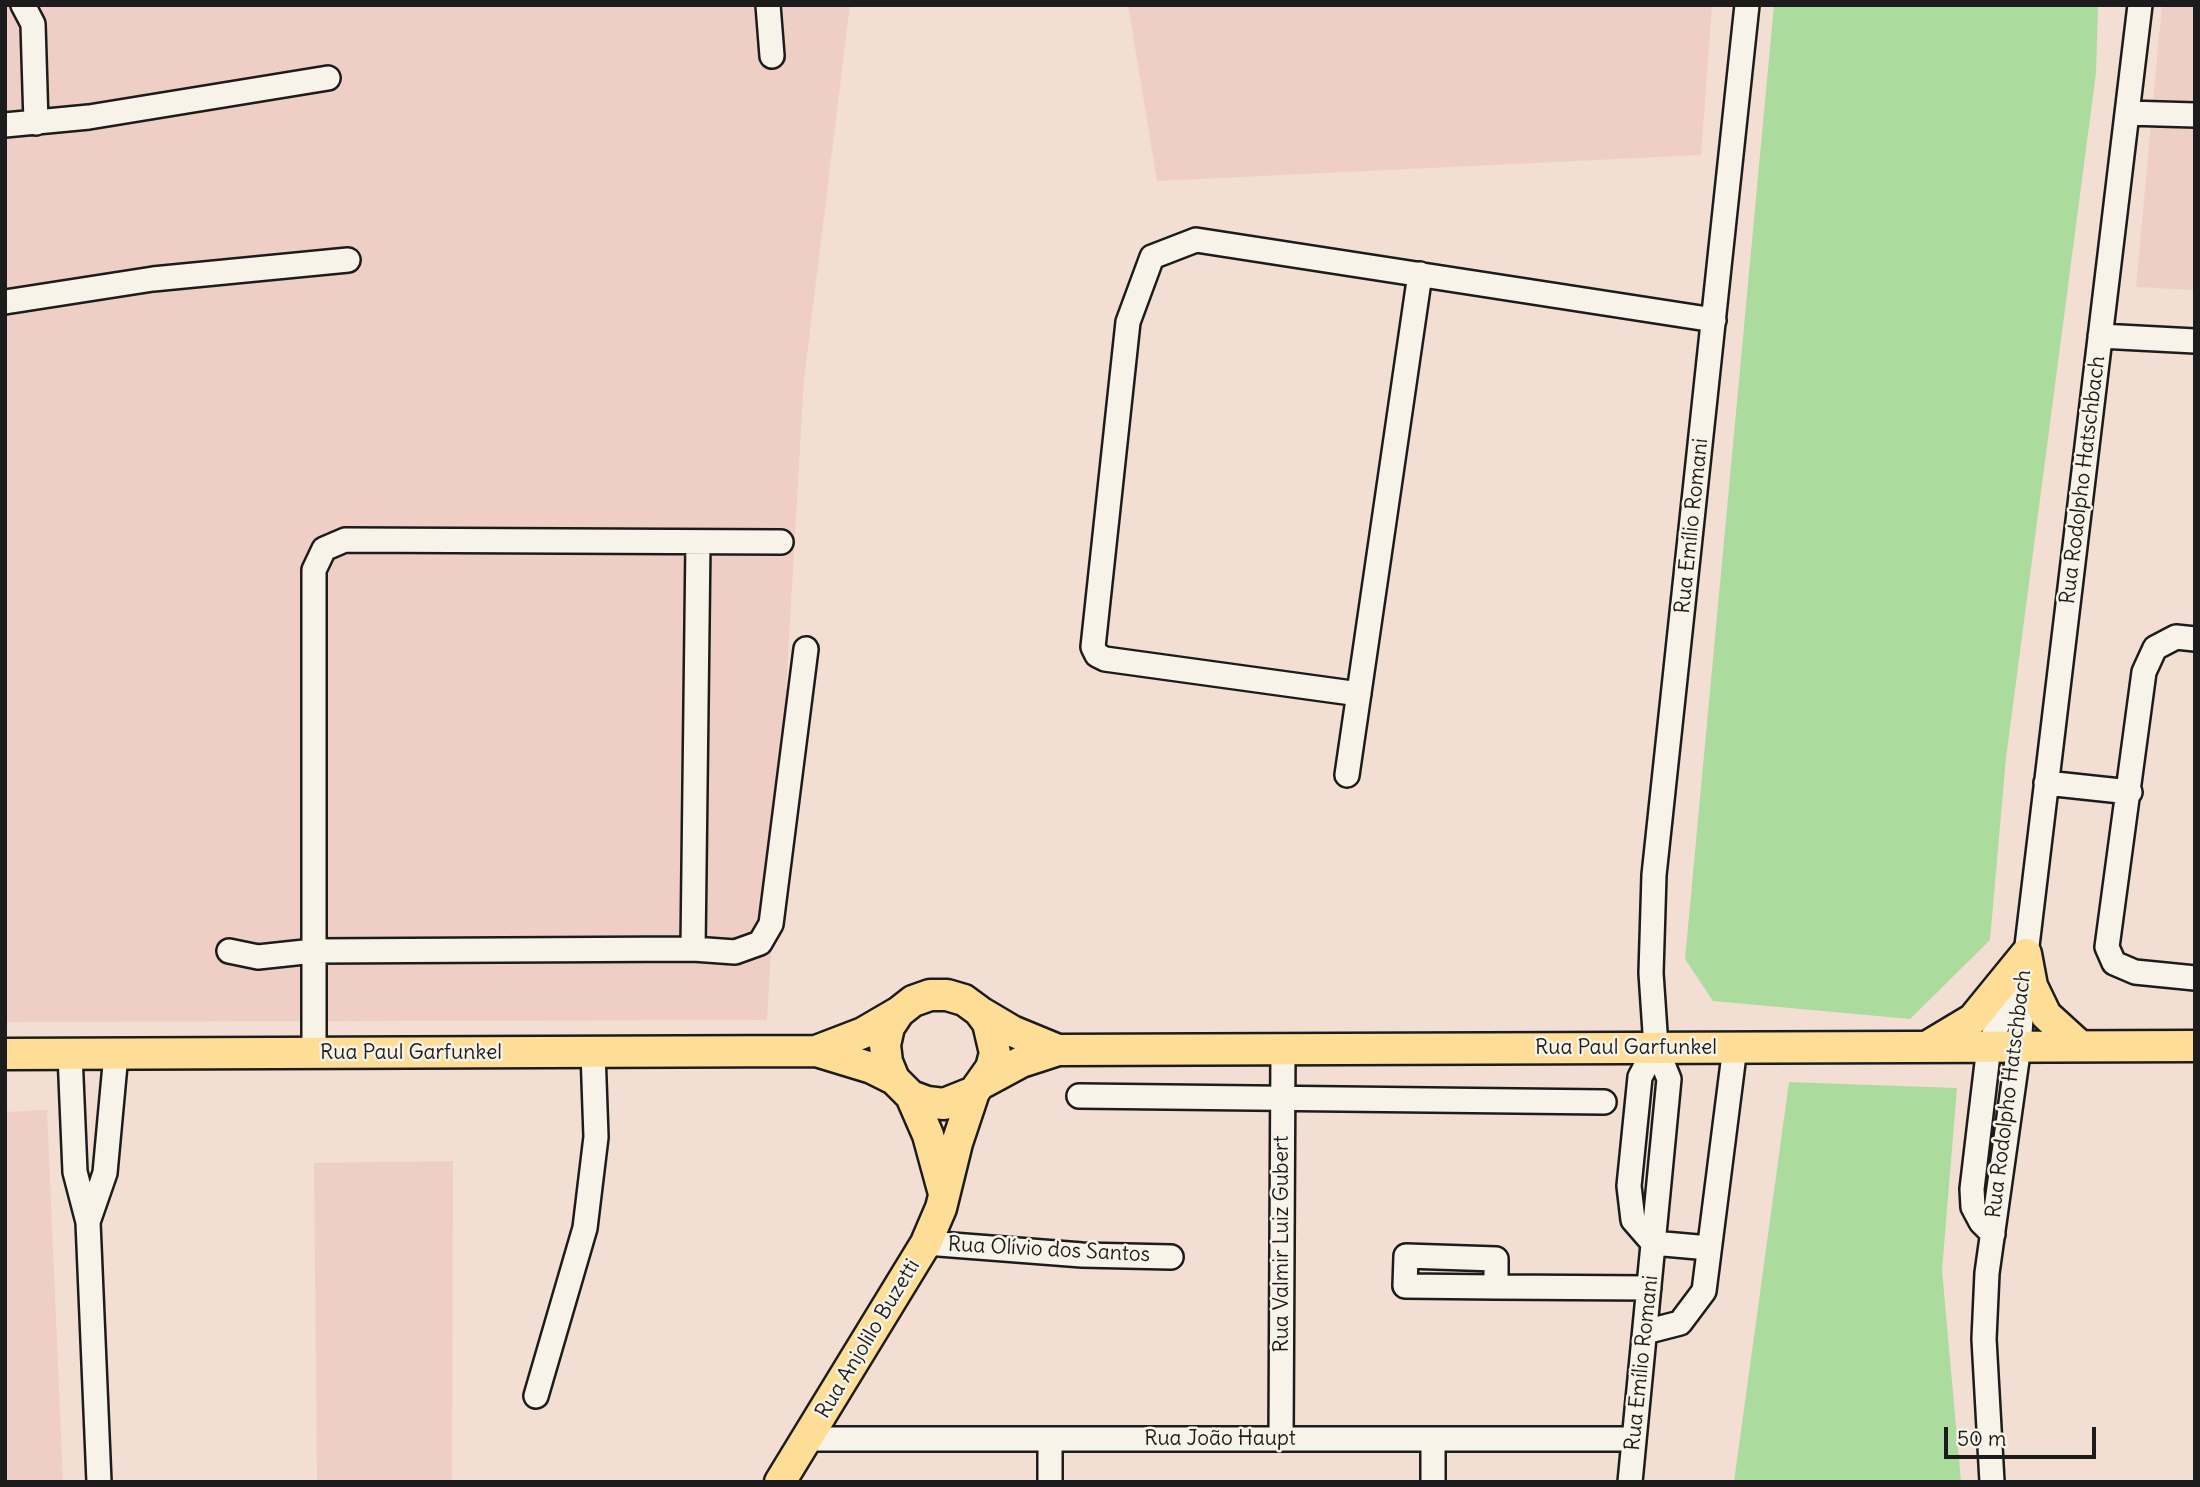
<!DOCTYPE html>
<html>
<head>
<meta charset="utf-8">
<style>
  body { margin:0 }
  #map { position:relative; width:2200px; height:1487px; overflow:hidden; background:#f2ded3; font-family:Delius,sans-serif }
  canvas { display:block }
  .frame { position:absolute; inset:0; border:7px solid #1c1c1c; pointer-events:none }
  .scale { position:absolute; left:1944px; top:1427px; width:152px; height:32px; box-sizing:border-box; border:4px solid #1c1c1c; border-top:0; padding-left:9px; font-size:21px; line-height:24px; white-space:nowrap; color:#1c1c1c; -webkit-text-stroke:5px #f7f3e8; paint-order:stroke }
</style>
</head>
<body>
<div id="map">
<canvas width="2200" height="1487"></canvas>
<div class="frame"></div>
<div class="scale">50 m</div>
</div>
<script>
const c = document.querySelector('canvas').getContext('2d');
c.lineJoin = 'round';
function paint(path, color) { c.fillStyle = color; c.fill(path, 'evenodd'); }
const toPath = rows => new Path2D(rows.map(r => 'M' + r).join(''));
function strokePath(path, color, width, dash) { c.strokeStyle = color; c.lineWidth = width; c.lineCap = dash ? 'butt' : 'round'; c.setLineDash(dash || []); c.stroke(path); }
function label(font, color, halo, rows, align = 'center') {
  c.font = font + ' Delius,sans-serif'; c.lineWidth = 5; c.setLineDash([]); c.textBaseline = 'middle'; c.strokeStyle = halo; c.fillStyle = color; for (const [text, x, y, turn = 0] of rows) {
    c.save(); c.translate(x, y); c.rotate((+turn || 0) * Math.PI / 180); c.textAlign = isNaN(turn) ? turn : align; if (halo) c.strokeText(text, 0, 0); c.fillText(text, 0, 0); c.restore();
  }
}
paint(toPath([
  [5,5,850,5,804,379,767,1020,5,1022],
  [1128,5,1712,5,1701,155,1157,181],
  [2162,5,2195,5,2195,290,2136,287],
  [47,1110,63,1482,5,1482,5,1112],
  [453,1161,452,1482,317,1482,314,1163]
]), '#efcfc5');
paint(toPath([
  [1774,5,2098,5,2096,73,2006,758,1990,940,1910,1019,1713,1001,1685,959],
  [1789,1082,1957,1088,1942,1270,1961,1482,1734,1482]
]), '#abdc9d');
const minor = toPath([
  [23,5,33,24,36,123],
  [768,5,772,56],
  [2127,113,2195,115],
  [5,125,89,117,328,78],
  [5,302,153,279,348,260],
  [2100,336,2195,341],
  [2195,639,2176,637,2155,648,2144,672,2107,947,2114,963,2135,972,2195,978],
  [1359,694,1105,659,1097,655,1093,647,1128,322,1152,257,1196,240,1714,320],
  [1347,775,1420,274],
  [2046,783,2130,792],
  [693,949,735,952,760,943,771,924,806,649],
  [229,951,258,957,314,951,693,949,698,542],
  [314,1053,314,570,324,549,345,540,781,542],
  [70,1054,75,1172,88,1222,99,1482],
  [1079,1096,1604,1102],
  [88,1222,105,1173,116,1054],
  [1993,1234,1981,1222,1973,1207,1972,1189,1989,1046,2017,977],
  [926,1243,1082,1255,1171,1257],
  [1653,1243,1633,1220,1629,1186,1640,1077,1656,1047],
  [1653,1243,1709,1248],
  [1496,1287,1496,1259,1406,1256,1405,1286,1496,1287,1649,1288],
  [1645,1332,1680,1323,1704,1291,1735,1047],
  [536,1396,585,1228,596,1137,593,1052],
  [806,1439,1634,1439],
  [1281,1439,1283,1049],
  [1050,1440,1050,1482],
  [1433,1440,1433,1482],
  [1630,1482,1669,1079,1656,1047,1651,973,1654,875,1747,5],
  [1992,1482,1984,1339,1987,1273,2019,1046,2026,954,2140,5]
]);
const major = toPath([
  [2026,954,2032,986,2046,1015,2080,1046],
  [980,1012,1012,1031,1058,1050],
  [1928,1046,1973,1019,2026,954],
  [816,1051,863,1033,899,1012],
  [5,1054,816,1051,872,1068,894,1079,911,1096,927,1102,944,1104,974,1092,991,1068,995,1053,988,1023,979,1011,964,1000,947,995,930,995,913,1001,899,1012,889,1027,885,1045,887,1062,894,1079],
  [984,1082,1021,1062,1058,1050,2195,1046],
  [911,1096,928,1135,943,1190],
  [780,1482,926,1243,941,1208,957,1143,974,1092]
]);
strokePath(minor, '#1c1c1c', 28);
strokePath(major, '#1c1c1c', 35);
strokePath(minor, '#f7f3e8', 23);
strokePath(major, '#fedd96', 30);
label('21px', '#1c1c1c', '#f7f3e8', [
  ["Rua Rodolpho Hatschbach",2083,480,-83],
  ["Rua Emílio Romani",1692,526,-84],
  ["Rua Paul Garfunkel",1626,1048],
  ["Rua Paul Garfunkel",411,1053],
  ["Rua Rodolpho Hatschbach",2009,1094,-83],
  ["Rua Valmir Luiz Gubert",1282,1244,-90],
  ["Rua Olívio dos Santos",1049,1250,3],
  ["Rua Anjolilo Buzetti",868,1339,-59],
  ["Rua Emílio Romani",1642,1363,-84],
  ["Rua João Haupt",1220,1439]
]);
</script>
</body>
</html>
